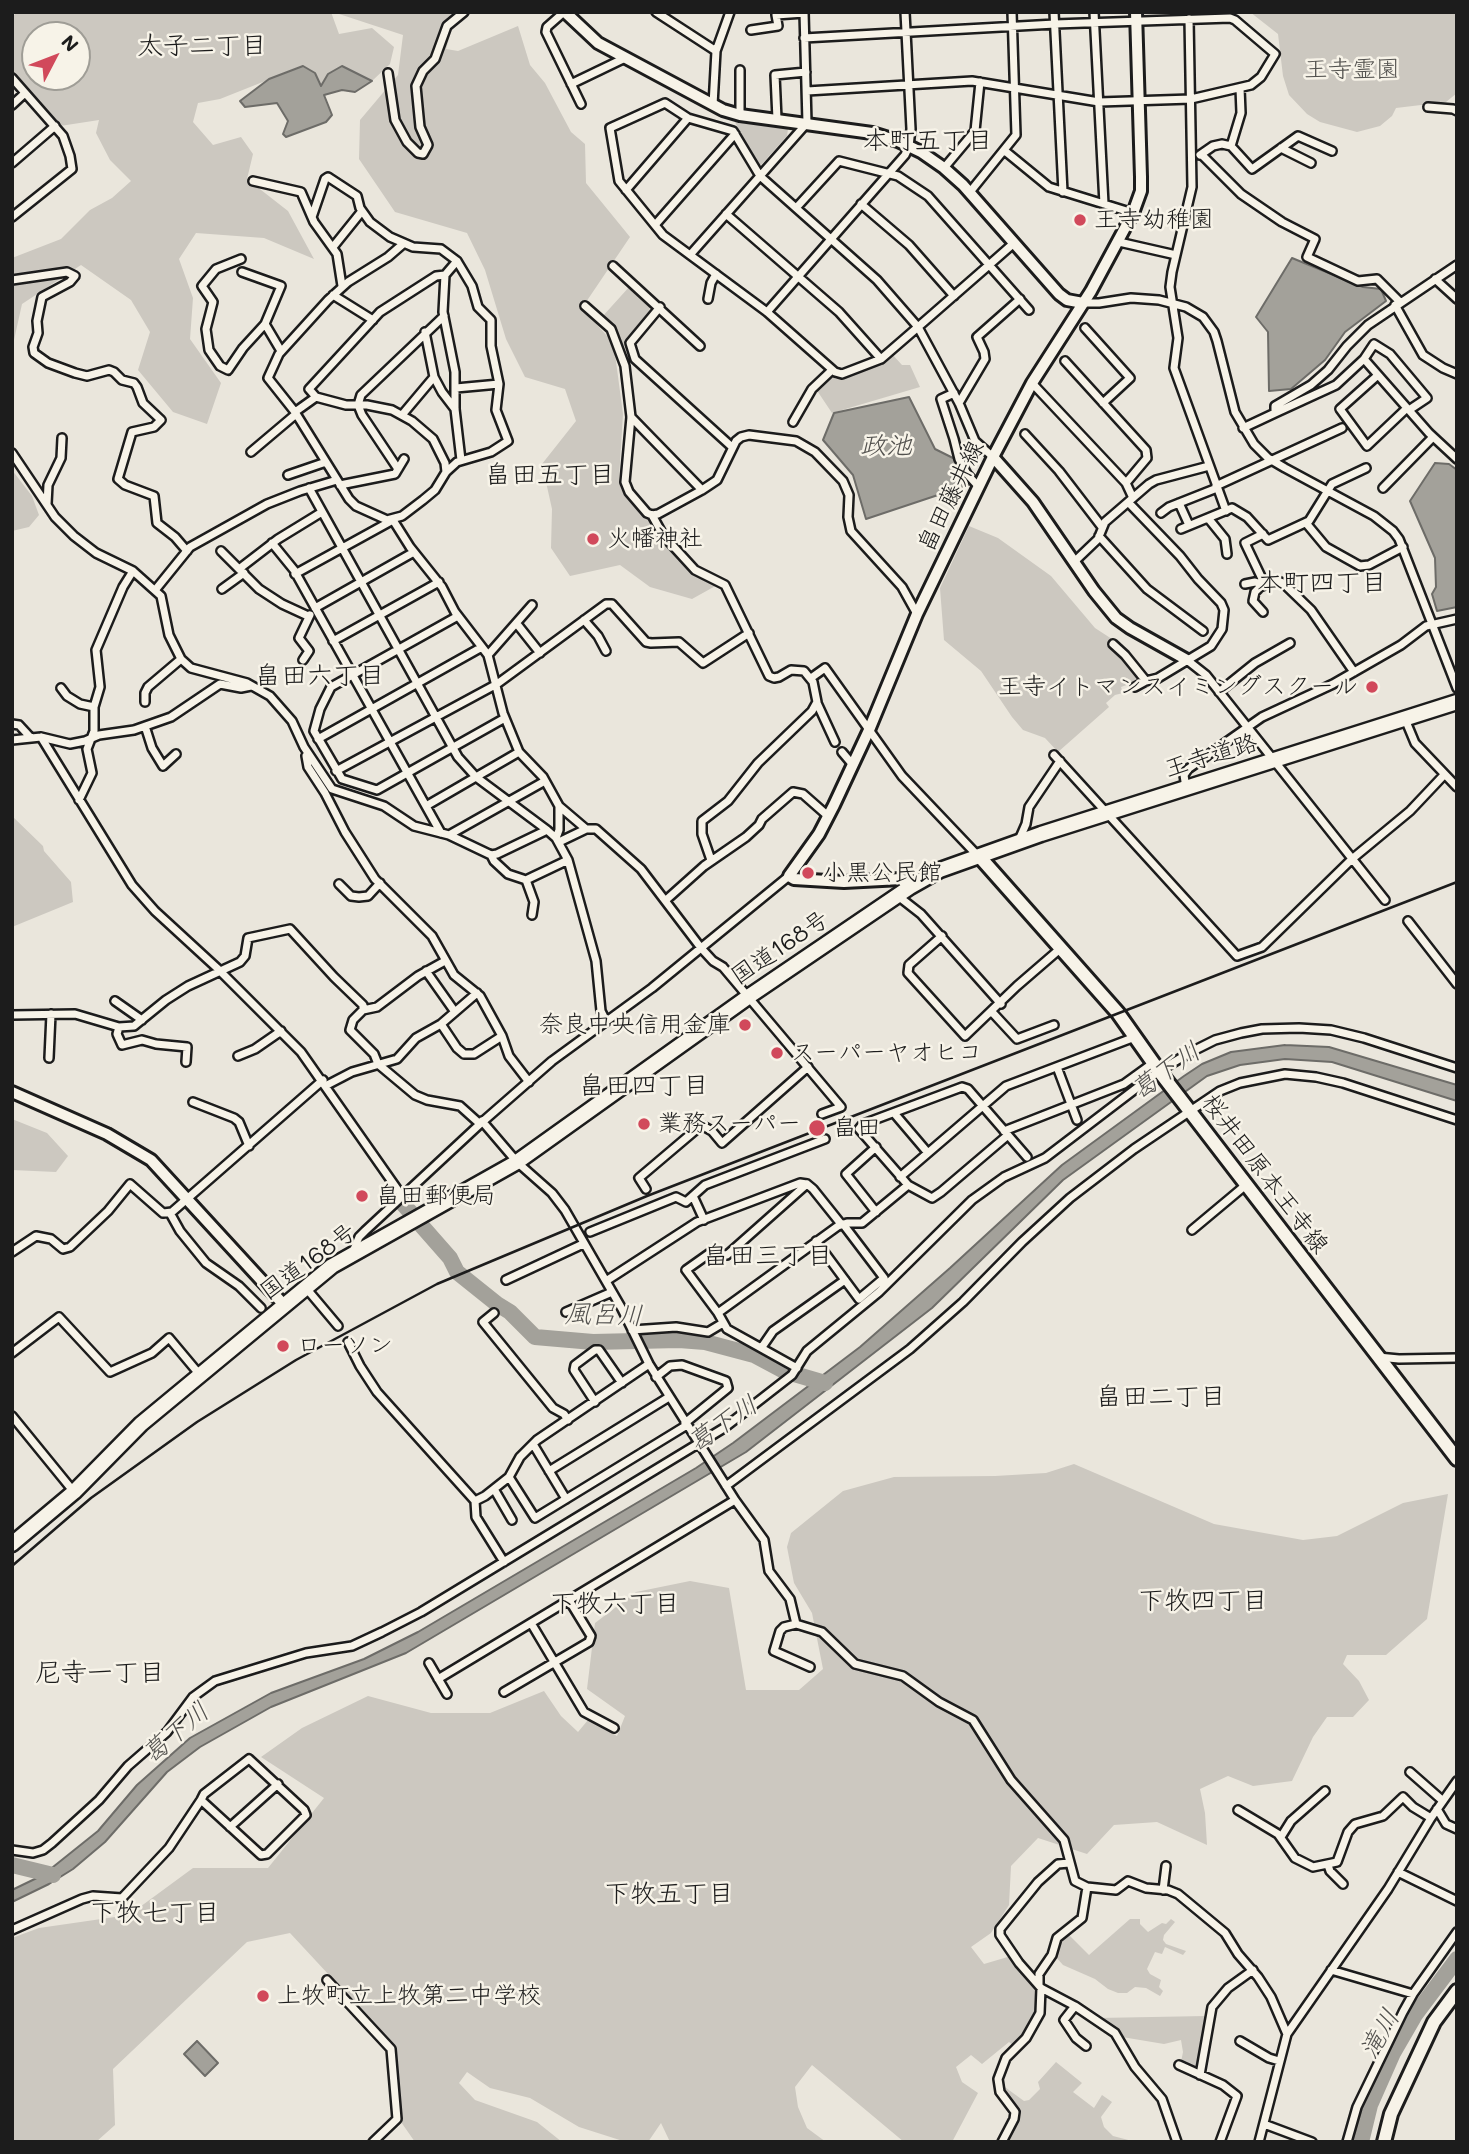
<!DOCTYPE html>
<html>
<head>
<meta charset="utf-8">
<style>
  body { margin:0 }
  #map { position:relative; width:1469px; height:2154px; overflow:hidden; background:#eae6dc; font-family:Mali,sans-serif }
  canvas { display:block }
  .frame { position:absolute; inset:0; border:14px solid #1c1c1c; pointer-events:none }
  .north { position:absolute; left:21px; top:21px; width:70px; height:70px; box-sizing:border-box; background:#f7f3e8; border:2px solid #9f9d96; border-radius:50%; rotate:48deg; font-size:19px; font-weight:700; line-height:28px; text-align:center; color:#1c1c1c }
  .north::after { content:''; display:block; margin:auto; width:24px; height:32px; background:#d1495b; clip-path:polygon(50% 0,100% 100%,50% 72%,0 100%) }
</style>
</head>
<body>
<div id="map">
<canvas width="1469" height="2154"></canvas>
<div class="frame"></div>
<div class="north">N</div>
</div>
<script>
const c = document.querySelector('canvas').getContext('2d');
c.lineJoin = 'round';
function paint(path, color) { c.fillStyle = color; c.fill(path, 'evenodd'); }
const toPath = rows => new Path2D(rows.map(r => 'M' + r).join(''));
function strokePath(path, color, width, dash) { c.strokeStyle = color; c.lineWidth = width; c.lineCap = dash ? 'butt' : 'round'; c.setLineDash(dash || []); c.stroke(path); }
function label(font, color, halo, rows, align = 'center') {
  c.font = font + ' Mali,"Klee One",sans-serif'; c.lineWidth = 5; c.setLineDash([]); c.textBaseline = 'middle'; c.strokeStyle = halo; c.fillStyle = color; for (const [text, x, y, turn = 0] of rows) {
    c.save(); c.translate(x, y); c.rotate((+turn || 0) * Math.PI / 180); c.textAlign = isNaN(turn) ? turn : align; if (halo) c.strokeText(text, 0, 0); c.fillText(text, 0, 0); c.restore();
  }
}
paint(toPath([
  [17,12,331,12,339,34,372,28,394,47,390,64,372,81,342,66,321,86,303,66,220,99,198,103,193,122,213,145,241,137,253,154,247,179,288,211,314,259,264,238,196,233,179,259,193,298,190,339,221,383,207,424,173,412,138,370,150,332,131,300,81,265,22,304,12,349,12,258,61,239,90,210,112,198,131,181,110,160,96,133,99,120,60,126,12,71,12,17],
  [35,35,77,35,77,77,35,77],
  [333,12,458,12,443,23,452,29,446,49,458,51,518,26,530,65,545,83,571,132,585,144,586,183,630,237,582,308,608,337,615,354,623,414,619,478,621,489,632,503,649,519,662,541,690,570,706,582,719,584,692,599,650,587,620,565,570,576,551,548,552,509,542,464,576,421,565,389,525,377,506,339,485,270,467,233,395,212,359,159,360,120,398,75,403,35],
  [1250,12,1457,12,1457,93,1446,102,1396,108,1392,116,1380,126,1357,132,1320,122,1307,114,1289,95,1283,76,1278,34],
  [735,122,788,129,787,136,761,165,753,162],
  [630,286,649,303,650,312,623,346,616,331,602,317],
  [892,354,902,365,910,365,920,387,832,413,816,389,829,373,836,379,880,365],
  [12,470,32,496,39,515,29,527,12,531],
  [969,526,998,538,1051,576,1095,628,1115,641,1111,647,1123,657,1141,680,1121,687,1123,693,1115,695,1106,703,1109,707,1058,752,1045,738,1023,730,1012,717,981,671,944,640,940,588],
  [12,816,43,846,44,851,71,882,73,902,12,927],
  [12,1119,47,1133,68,1156,56,1172,12,1170],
  [1074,1464,1214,1524,1303,1540,1337,1536,1403,1503,1448,1494,1427,1619,1386,1655,1347,1655,1343,1664,1359,1681,1369,1700,1353,1717,1327,1717,1313,1737,1292,1781,1253,1786,1228,1776,1200,1789,1205,1813,1207,1845,1157,1822,1114,1825,1087,1854,1038,1838,1011,1866,1009,1905,991,1933,971,1947,984,1964,1011,1956,1033,1983,1037,1997,1037,2011,1029,2022,1026,2034,1014,2046,1009,2042,982,2064,971,2055,956,2067,962,2082,978,2093,952,2142,904,2142,812,2065,795,2087,798,2107,807,2128,826,2142,670,2142,661,2123,648,2142,626,2142,579,2127,530,2098,490,2088,467,2072,459,2083,475,2100,537,2122,562,2142,415,2142,401,2122,394,2045,290,1933,247,1942,113,2069,115,2125,96,2142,12,2142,12,1938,39,1928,129,1915,193,1868,268,1868,324,1798,261,1757,302,1728,368,1696,431,1713,490,1713,544,1691,561,1716,578,1732,588,1720,617,1736,625,1716,587,1689,595,1623,636,1592,690,1581,729,1588,746,1690,799,1690,823,1669,812,1613,794,1583,787,1547,791,1533,843,1491,894,1477,995,1476,1046,1473],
  [1130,1919,1140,1919,1140,1924,1148,1932,1162,1923,1166,1924,1171,1919,1175,1922,1164,1935,1163,1940,1166,1944,1186,1951,1183,1955,1165,1947,1162,1954,1155,1952,1147,1969,1150,1974,1161,1980,1159,1987,1163,1991,1160,1996,1146,1988,1135,1987,1127,1993,1118,1993,1108,1989,1095,1979,1063,1965,1055,1956,1061,1938,1068,1934,1089,1955],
  [1206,2016,1199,2072,1181,2062,1183,2052,1181,2040,1164,2044,1122,2037,1114,2029,1098,2018],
  [1056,2062,1082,2083,1073,2092,1094,2108,1102,2095,1112,2102,1101,2117,1104,2127,1113,2136,1136,2142,1005,2142,1012,2131,1018,2114,1002,2090,1002,2085,1024,2101,1029,2100,1040,2089,1038,2082]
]), '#ccc8c0');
const water = toPath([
  [303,66,315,73,321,86,328,74,342,66,372,81,355,92,342,90,324,95,332,115,326,122,286,137,283,134,288,121,277,103,245,107,240,101,269,79,303,66],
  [1292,258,1363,287,1381,289,1386,301,1345,332,1325,360,1291,389,1269,391,1268,332,1256,317,1292,258],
  [909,397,935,449,955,459,971,484,866,519,853,475,823,440,834,413,909,397],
  [1435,463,1449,464,1457,470,1457,607,1437,611,1432,594,1436,587,1435,558,1410,501,1435,463],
  [1285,1045,1329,1047,1457,1085,1457,1101,1332,1062,1285,1059,1240,1065,1207,1076,1063,1180,932,1308,746,1452,406,1653,271,1707,200,1747,167,1772,105,1842,73,1869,49,1884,12,1902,12,1890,43,1875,98,1831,137,1785,190,1738,271,1693,364,1659,418,1632,696,1468,733,1443,860,1347,950,1268,1062,1165,1184,1076,1202,1064,1231,1052,1285,1045],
  [197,2041,218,2063,205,2076,184,2054,197,2041]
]);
paint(water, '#a3a19a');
strokePath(water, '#6d6c68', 2);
strokePath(toPath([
  [397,1197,411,1213],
  [421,1225,450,1258,457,1272,497,1304,510,1312,535,1337,593,1342,679,1340,705,1342,754,1355,784,1371,825,1383],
  [12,1865,53,1875],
  [1361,2142,1370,2105,1393,2053,1415,2015,1457,1959]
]), '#a3a19a', 16);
const street = toPath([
  [564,12,547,27,546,32,581,104],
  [656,12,716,51],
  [1054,12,1063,192],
  [1094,12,1104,204],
  [1189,19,1192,187,1172,272,1170,287,1178,338,1174,368,1226,511],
  [751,30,778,26,776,15,804,13],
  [804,38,1055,24,1230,18,1235,20,1275,54,1261,77,1251,85,1191,99,1099,102,972,81,807,91],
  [740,70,740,115],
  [388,73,395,120,407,142,418,153,423,154,428,145,420,127,416,86,423,71,435,59,447,26,464,12],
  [12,78,63,136,70,156,72,169,12,217],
  [571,84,625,58],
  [12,105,25,93],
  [713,105,716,51,730,12],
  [1428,107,1453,109,1457,111],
  [777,119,775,75,806,72],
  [1231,146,1241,113,1240,88],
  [1281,148,1311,163],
  [1005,151,1049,187,1133,213],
  [1200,155,1213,146,1222,144,1231,146,1252,169,1298,136,1332,151],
  [1202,155,1241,194,1282,222,1315,239,1307,257,1358,281,1377,279,1400,302],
  [12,163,55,126],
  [944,168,975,131,980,82],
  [253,181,301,192,314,222,337,254,342,286],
  [626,190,688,118],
  [970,192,1016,135,1012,12],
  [861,204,909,245,954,296],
  [796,208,839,161,898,176,928,196,1029,310],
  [726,214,839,312,881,359],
  [312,217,325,179,328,177,357,196,360,208,370,222,390,237,413,247,441,249,457,261,472,286,478,307,491,320,491,346,499,384,496,410,508,441,491,452,457,462,446,472,435,490,423,500,402,516,387,520,356,506,349,499,295,412,268,378,279,354,328,300,348,282,388,257,403,244],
  [655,225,735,134],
  [1119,242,1176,255],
  [333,247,362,211],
  [690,255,807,123,804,12],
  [241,259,216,269,202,286,213,302,206,329,209,350,220,366,228,370,243,348,265,324,281,286,242,272],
  [457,261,445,275,443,312,455,372,455,409,461,460],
  [613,266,700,346],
  [1435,279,1457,299],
  [12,280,67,272,75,276,70,282,42,297,37,321,38,333,33,347,34,353,48,363,75,373,87,376,109,370,114,372,122,380,134,383,137,387,143,403,161,420,154,427,132,432,118,479,125,485,154,496,157,523,175,537,187,551],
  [333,295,373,320],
  [708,299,711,283,716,274],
  [1083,303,1099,303,1131,298,1159,300,1186,307,1203,317,1214,332,1217,341,1235,412,1254,444,1268,458,1285,468,1374,516,1393,531,1399,539,1457,688],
  [1395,305,1423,355,1443,368,1457,374],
  [585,306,611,329,625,366,631,417,625,482,629,492,647,513,652,515,658,514,702,490,717,480,736,441,741,437,749,435,796,441,815,452,843,481,849,495,848,517,851,531,902,587,917,614],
  [660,307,630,343,635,359,732,447],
  [767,312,905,155,909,146,911,129,905,12],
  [265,324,281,351],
  [1085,328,1130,378,1103,403],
  [425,332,434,377,442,392,455,409],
  [1364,359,1429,433,1457,459],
  [1065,361,1146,450,1147,458,1126,483],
  [1378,375,1340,409,1367,446,1407,408],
  [1032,383,1126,483,1133,498],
  [456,388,499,384],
  [954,393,941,399,954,439,959,459,967,474,978,486],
  [316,397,309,389,380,312,436,276,445,275],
  [959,403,985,359,984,352,977,337,1020,299],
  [295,412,316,397,346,405,367,405,392,410,412,421,433,439,445,463,446,472],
  [1275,413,1336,385,1364,359,1374,344,1390,354,1427,398,1409,410],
  [402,415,434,377],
  [631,417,702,490],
  [793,422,812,389,832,370],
  [1243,428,1275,413,1275,406,1311,385,1328,370,1347,346,1368,325,1457,265],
  [1025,434,1059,471,1102,527],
  [251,452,296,414],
  [12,453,55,517,74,536,96,553,133,571,161,596,169,635,181,659,191,668,247,683,270,696,292,721,304,747,332,789,384,806,414,826,449,835,491,855,497,854,547,830,556,838,568,860,596,961,601,1011,606,1021],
  [993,457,975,441,959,403,918,327,877,280,760,176,733,131,688,118,665,103,610,128,619,181,663,235,767,312,835,372,842,374,881,359,918,327,989,265,1014,243],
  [398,469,362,415,358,405,361,395,444,316],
  [288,475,326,462],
  [340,485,395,474,404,459],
  [1216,486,1342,428],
  [309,488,458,757,476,777,547,830],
  [1383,488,1433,437],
  [1128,502,1180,556,1198,579,1221,603,1224,610,1222,629,1211,646,1158,678,1146,681,1135,687],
  [1179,503,1189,525],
  [47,504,48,485,61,458,62,438],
  [1161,513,1169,507,1217,488],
  [652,515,663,535,695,570,725,585,769,676,774,678,779,677,791,670,804,671,813,682,817,702,812,711,758,763,728,801,702,821,702,834,711,860],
  [1208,518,1225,539,1227,554],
  [1306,523,1326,547,1360,566,1369,565,1403,547],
  [1181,529,1232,508,1247,517,1268,540,1309,521,1332,484,1366,468],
  [1263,534,1245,543,1265,585],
  [1099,536,1147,589,1203,631],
  [272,543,294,570,441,833],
  [221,551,259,589,282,604,308,616],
  [1074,562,1098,539,1105,522,1149,484,1156,480,1209,466],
  [239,569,278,539,322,512],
  [295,574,393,520,410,547,442,587,455,612,488,655,503,713,519,752,543,777,559,806,559,830,556,838],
  [1245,584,1255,582,1265,585],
  [156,589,190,547,267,504,300,491,337,480],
  [222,589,244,573],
  [315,608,414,552],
  [1263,612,1253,601,1255,592,1260,587,1272,582,1278,581,1283,583,1311,610,1354,672],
  [458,616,331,687,320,709,314,731,342,779,377,790,505,718],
  [584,620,598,636,606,651],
  [517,624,540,653],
  [333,641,439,582],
  [1113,644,1125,655,1146,681],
  [488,655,532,605],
  [303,660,309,651,299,638,310,615],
  [1187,660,1206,675,1385,900],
  [811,678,825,668,902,776,978,856],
  [61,688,67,696,80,704,94,707],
  [1219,692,1255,663,1290,643],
  [145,702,145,693,148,687,181,659],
  [817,703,835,742],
  [1405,719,1415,743,1457,787],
  [12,724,19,725,31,738],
  [145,726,152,748,163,766,176,754],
  [41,737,132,885,155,911,217,968,301,1052,402,1196],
  [318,739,482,647],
  [12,740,41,737,70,744,85,741,99,735,134,730,171,717,220,684,241,688,251,686],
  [842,752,853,765],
  [1054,755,1237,956,1262,947,1352,859,1410,811,1444,775],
  [306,756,308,767,325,793,345,832,375,879,432,936,454,975,480,996,502,1036,509,1056,529,1082],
  [336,771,497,684,606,604,612,604,646,642,651,643,679,642,703,663,749,633],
  [1186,788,1184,775,1188,769,1262,717,1333,684,1401,645,1426,626,1457,619],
  [79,800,92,773,87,749,94,731,94,707,100,687,96,650,123,587,133,571],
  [426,806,519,752],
  [559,806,586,829],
  [449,835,545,781],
  [1019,840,1026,824,1029,807,1060,761],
  [559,842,586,829,596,829,641,869,701,948,713,961,723,967,841,1107,822,1114],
  [491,855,494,861,508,874,526,880,568,860],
  [526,880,534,902,532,915],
  [339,884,351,896,359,897,368,896,380,883],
  [898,896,921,914,1001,1004],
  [666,900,704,866,746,837,759,825,762,819,793,792,803,794,828,816],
  [1408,921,1457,984],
  [942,936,909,965,908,973,965,1036,1017,986,1061,948],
  [426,971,455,1012],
  [115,1001,142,1020],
  [363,1010,377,1007,418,976,445,961],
  [992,1012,1017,1039,1054,1025],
  [12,1015,75,1014,119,1027,134,1026,166,1000,188,986,240,962,245,956,248,938,290,929,334,977,363,1005,363,1010,353,1020,350,1030,374,1054,378,1064,415,1095,427,1100,460,1106,480,1124],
  [441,1024,457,1048,464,1054,474,1054,502,1036],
  [119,1027,117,1034,122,1045,142,1040,156,1044,187,1047,186,1062],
  [238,1056,255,1049,281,1031],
  [49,1058,51,1014],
  [1057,1067,1077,1120],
  [327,1085,352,1072,397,1059,416,1038,441,1024,477,993],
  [193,1102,234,1118,239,1122,249,1146],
  [894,1113,928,1153],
  [482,1121,517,1162,552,1193,565,1210,622,1309,649,1364,735,1500,764,1540,769,1571,790,1599,796,1624],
  [1004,1131,1124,1084,1153,1063],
  [1008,1135,941,1192,932,1198,908,1185,859,1129,863,1124,962,1087,968,1089,1027,1157],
  [900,1177,1006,1086,1135,1037],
  [646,1189,639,1178,698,1128,703,1126,712,1131,722,1143,808,1067],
  [693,1196,704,1220],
  [876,1212,846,1174,876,1147],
  [170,1213,180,1231,206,1263,239,1286,261,1308],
  [1192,1230,1247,1184],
  [590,1232,676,1197,686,1202,705,1185,825,1139],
  [816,1241,859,1299,884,1278,843,1224],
  [12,1252,36,1236,51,1239,63,1249,70,1247,108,1211,130,1184,163,1213,172,1212,323,1080],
  [352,1254,359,1237,365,1231,480,1124,552,1061,652,988,789,876],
  [506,1280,583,1244],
  [606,1281,697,1222,800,1183,807,1184,813,1189,841,1224],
  [306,1288,338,1326],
  [566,1312,612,1292],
  [494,1313,483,1322,553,1408,564,1414,568,1420],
  [718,1313,838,1226,847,1223,862,1223,908,1185],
  [632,1330,676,1327,708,1332,723,1323],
  [348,1342,360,1366,377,1392,475,1501,476,1517,504,1562],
  [762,1347,773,1331,845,1280],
  [12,1353,59,1317,110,1372,152,1353,169,1338,200,1375],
  [1378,1357,1399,1359,1457,1358],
  [797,1368,727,1329,718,1313,686,1270,710,1253,727,1255,807,1184],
  [656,1377,670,1366,682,1365,726,1381,728,1388,685,1423],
  [595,1402,574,1370,575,1365,595,1350,599,1350,622,1383],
  [12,1416,74,1492],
  [533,1444,566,1499],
  [549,1471,669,1397],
  [509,1477,535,1518,687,1425],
  [726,1486,910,1349,963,1302,1022,1242,1070,1198,1134,1149,1220,1091,1240,1083,1285,1074,1316,1077,1343,1083,1457,1120],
  [494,1489,512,1520],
  [475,1501,485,1496,509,1477,520,1457,537,1440,649,1364],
  [531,1623,584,1712,614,1728],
  [429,1663,447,1694],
  [810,1667,774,1651,780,1631,784,1627,796,1624,822,1632,855,1664,903,1676,939,1702,973,1720,1011,1780,1064,1840,1075,1881,1087,1887,1116,1890,1128,1881,1146,1888,1168,1890,1178,1894,1225,1933,1238,1954,1258,1977,1271,1997,1287,2034],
  [438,1679,735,1500],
  [504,1692,589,1642,591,1636,569,1600],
  [1410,1772,1443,1801],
  [1437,1809,1446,1824,1457,1829],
  [1238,1810,1278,1834,1295,1858,1313,1867,1337,1862,1348,1832,1355,1824,1383,1816,1403,1797,1413,1807,1431,1818],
  [230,1827,278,1784],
  [1281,1837,1291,1821,1325,1791],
  [12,1850,33,1853,43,1850,52,1843,99,1800,128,1766,167,1732,193,1697,215,1681,306,1653,352,1646,382,1632,421,1612,724,1428,792,1375,807,1351,879,1292,972,1200,1004,1177,1045,1158,1159,1071,1191,1052,1215,1040,1241,1033,1262,1029,1299,1028,1331,1030,1364,1038,1457,1068],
  [1069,1863,1058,1864,1038,1882,1000,1929,1000,1935,1019,1963,1041,1988,1075,2006,1115,2033,1135,2067,1162,2099,1177,2142],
  [1328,1865,1330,1871,1343,1884],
  [1398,1872,1457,1901],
  [1163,1890,1166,1866],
  [12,1930,82,1899,93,1896,122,1898,169,1848,201,1800,204,1794,249,1759,304,1810,306,1815,267,1854,261,1855,201,1800],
  [1331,1970,1413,1994],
  [327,1980,391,2049,397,2119,373,2142],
  [1039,1984,1039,1974,1052,1955,1057,1938,1082,1918,1087,1887],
  [1075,2006,1064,2020,1076,2038,1086,2046],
  [1240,2041,1269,2058,1279,2061],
  [1179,2065,1223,2085,1237,2096,1220,2142],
  [1200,2075,1212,2007,1228,1988,1253,1970],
  [1264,2124,1312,2142],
  [1002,2142,1014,2119,1015,2112,1000,2092,998,2079,1006,2058,1026,2038,1040,2013,1041,1988],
  [1259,2142,1287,2034,1388,1889,1431,1818,1457,1781],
  [1347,2142,1357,2107,1403,2012,1413,1994,1457,1932]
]);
const secondary = toPath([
  [565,12,598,43,723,110,740,115,872,133,898,141,921,152,944,168,963,185,1059,294,1067,300,1083,303],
  [993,457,1033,502,1094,591,1116,618,1130,628,1187,660],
  [910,887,901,879,844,882,794,879,789,876,819,834,834,805,869,730,917,614,993,457,1032,383,1091,291,1133,213,1141,191,1141,177,1136,12],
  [12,1092,107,1134,151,1160,284,1305]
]);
const primary = toPath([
  [979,856,1118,1013,1159,1071,1457,1459],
  [1384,2142,1391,2114,1434,2022,1457,1991]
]);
const highway = toPath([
  [12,1544,74,1492,141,1424,332,1266,517,1162,748,997,910,887,940,870,1041,834,1457,702]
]);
strokePath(street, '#1c1c1c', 12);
strokePath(secondary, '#1c1c1c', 16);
strokePath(primary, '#1c1c1c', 18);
strokePath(highway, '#1c1c1c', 19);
strokePath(street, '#f7f3e8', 7);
strokePath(secondary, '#f7f3e8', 10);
strokePath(primary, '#f7f3e8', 12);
strokePath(highway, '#f7f3e8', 14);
strokePath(toPath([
  [12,1566,91,1498,197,1422,296,1360,437,1284,647,1196,1457,882]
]), '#1c1c1c', 2.5);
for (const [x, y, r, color] of [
  [1080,220,7,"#d1495b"],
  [593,539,7,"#d1495b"],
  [1372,687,7,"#d1495b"],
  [808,873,7,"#d1495b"],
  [745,1025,7,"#d1495b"],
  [777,1053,7,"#d1495b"],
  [644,1124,7,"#d1495b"],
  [817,1128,9,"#d1495b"],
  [362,1196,7,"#d1495b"],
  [283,1346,7,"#d1495b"],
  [263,1996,7,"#d1495b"]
]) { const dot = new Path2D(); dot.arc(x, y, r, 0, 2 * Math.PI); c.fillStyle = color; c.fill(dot); strokePath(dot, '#f7f3e8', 2.5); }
label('24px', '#51504d', '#f7f3e8', [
  ["王寺霊園",1352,70]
]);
label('24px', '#1c1c1c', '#f7f3e8', [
  ["王寺幼稚園",1094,220],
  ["火幡神社",607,539],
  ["王寺イトマンスイミングスクール",1358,687,"right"],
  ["小黒公民館",822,873],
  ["奈良中央信用金庫",731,1025,"right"],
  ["スーパーヤオヒコ",791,1053],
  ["業務スーパー",658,1124],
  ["畠田",833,1128],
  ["畠田郵便局",376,1196],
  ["ローソン",297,1346],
  ["上牧町立上牧第二中学校",277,1996]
], 'left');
label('24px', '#1c1c1c', '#f7f3e8', [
  ["畠田藤井線",951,496,-64],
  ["王寺道路",1211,756,-17],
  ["国道168号",780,948,-34],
  ["桜井田原本王寺線",1265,1174,53],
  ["国道168号",308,1262,-36]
]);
label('26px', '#1c1c1c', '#f7f3e8', [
  ["太子二丁目",202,46],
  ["本町五丁目",928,141],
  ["畠田五丁目",550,475],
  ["本町四丁目",1322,583],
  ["畠田六丁目",320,676],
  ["畠田四丁目",644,1086],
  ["畠田三丁目",768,1256],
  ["畠田二丁目",1161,1397],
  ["下牧四丁目",1203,1601],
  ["下牧六丁目",615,1604],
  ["尼寺一丁目",100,1673],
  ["下牧五丁目",669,1894],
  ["下牧七丁目",155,1913]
]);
label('italic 26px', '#52514e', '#f7f3e8', [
  ["政池",886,446],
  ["葛下川",1166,1071,-35],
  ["風呂川",604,1315,2],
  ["葛下川",723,1424,-34],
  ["葛下川",176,1733,-40],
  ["滝川",1380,2034,-60]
]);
</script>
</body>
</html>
